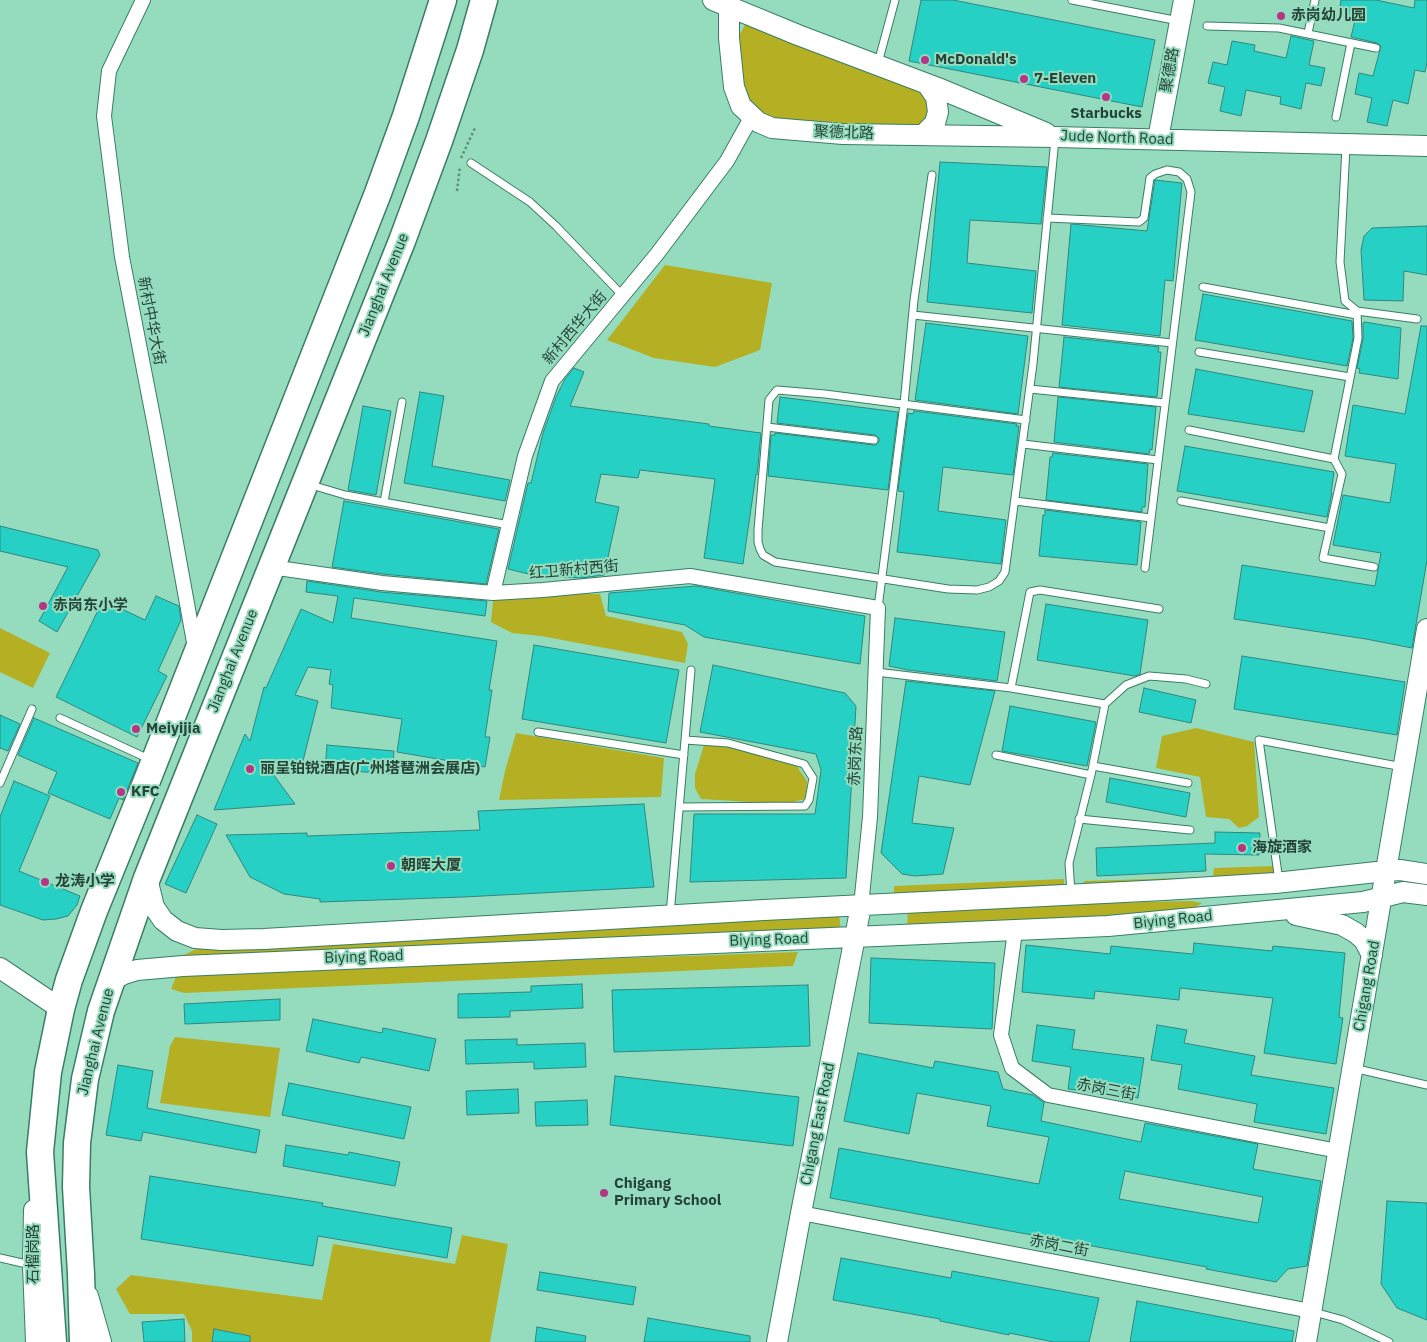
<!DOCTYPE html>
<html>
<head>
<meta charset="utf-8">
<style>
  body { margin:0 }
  canvas { display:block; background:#95dcbf }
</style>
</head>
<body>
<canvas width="1427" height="1342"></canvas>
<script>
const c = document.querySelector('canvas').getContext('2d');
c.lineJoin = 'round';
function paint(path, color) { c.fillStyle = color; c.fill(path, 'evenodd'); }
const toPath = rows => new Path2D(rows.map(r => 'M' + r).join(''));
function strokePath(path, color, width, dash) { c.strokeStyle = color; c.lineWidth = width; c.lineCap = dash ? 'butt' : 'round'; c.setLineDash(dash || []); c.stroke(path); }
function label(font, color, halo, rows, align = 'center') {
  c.font = font + ' "IBM Plex Sans","Noto Sans SC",sans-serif'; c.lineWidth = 4; c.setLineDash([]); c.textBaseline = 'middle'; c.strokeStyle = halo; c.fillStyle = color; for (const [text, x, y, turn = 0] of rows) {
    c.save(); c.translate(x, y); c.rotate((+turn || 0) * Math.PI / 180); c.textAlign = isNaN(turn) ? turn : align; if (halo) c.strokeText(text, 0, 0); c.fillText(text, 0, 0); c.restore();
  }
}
paint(toPath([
  [747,21,925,89,931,116,917,127,791,126,753,111,739,89,740,34],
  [665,265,772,283,760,350,715,367,654,358,607,340],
  [512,594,600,594,606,616,682,632,688,644,685,663,541,636,512,633,491,622,493,601],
  [0,628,50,653,33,688,0,672],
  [1196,728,1254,742,1259,817,1247,826,1239,828,1229,819,1206,817,1200,777,1156,768,1162,736],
  [516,733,664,758,661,797,499,800,505,771],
  [704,745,726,745,796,765,807,781,806,799,784,804,701,799,695,788,695,774],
  [1276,866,1276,882,1085,888,1084,881,1213,877,1214,868],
  [1064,879,1064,891,894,900,894,886],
  [1191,901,1202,903,1184,915,907,931,908,908],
  [839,913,841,932,170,962,206,944],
  [798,952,793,966,184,993,171,989,177,974],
  [175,1037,280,1048,270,1117,160,1103,170,1046],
  [462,1235,508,1244,490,1342,192,1342,192,1331,184,1314,130,1314,116,1289,131,1275,322,1300,333,1244,455,1264]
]), '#b5af24');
const building = toPath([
  [921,0,953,0,1155,40,1142,107,909,61,921,0],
  [1341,0,1376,0,1414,8,1415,0,1427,0,1427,62,1425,72,1415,70,1408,104,1393,100,1387,126,1367,122,1372,98,1355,94,1359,73,1373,76,1381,46,1377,43,1351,37,1356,16,1339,13,1341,0],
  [1291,36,1314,41,1309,65,1325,68,1321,86,1306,83,1301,109,1280,104,1281,97,1246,90,1241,116,1220,111,1225,87,1208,83,1213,62,1227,65,1232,41,1255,45,1254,51,1286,58,1291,36],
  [940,162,1047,167,1041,224,970,220,967,263,1036,271,1032,313,927,302,940,162],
  [1155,180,1182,183,1173,281,1165,280,1160,336,1062,325,1071,224,1147,231,1155,180],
  [1427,226,1427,275,1404,271,1403,301,1364,300,1361,250,1364,236,1372,228,1427,226],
  [1203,294,1352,321,1353,338,1347,366,1195,340,1203,294],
  [1365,322,1401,328,1398,379,1359,373,1360,369,1357,368,1363,339,1363,323,1365,322],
  [926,323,1028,336,1018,414,915,400,926,323],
  [1421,326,1427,326,1427,560,1412,648,1366,639,1234,619,1242,565,1375,586,1381,553,1333,545,1343,495,1390,503,1396,464,1345,456,1353,405,1405,414,1421,326],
  [1064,337,1159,347,1158,352,1161,352,1157,397,1059,387,1064,337],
  [574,368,584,372,570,406,709,424,709,426,761,433,757,475,756,474,743,564,704,558,715,479,640,470,638,478,601,474,595,502,619,507,604,575,581,578,546,576,545,578,508,569,528,483,531,483,543,433,556,397,565,379,574,368],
  [1196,369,1313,391,1304,432,1188,414,1196,369],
  [420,392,444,396,432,466,510,480,505,501,404,483,420,392],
  [780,397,898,412,888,490,768,476,771,435,775,435,775,433,873,445,876,445,879,441,879,438,875,435,777,423,780,397],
  [1058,397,1156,407,1152,450,1150,449,1149,454,1054,442,1058,397],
  [363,406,391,411,376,495,348,490,363,406],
  [914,411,1017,424,1016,426,1019,426,1013,475,943,467,938,511,1006,520,1001,564,897,552,904,492,898,491,908,413,913,414,914,411],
  [1185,446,1334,472,1331,493,1332,493,1327,517,1177,491,1185,446],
  [1053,453,1148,464,1145,507,1142,507,1142,512,1046,500,1050,457,1052,457,1053,453],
  [344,501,499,529,486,584,383,574,332,567,344,501],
  [1045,510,1141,522,1137,565,1039,556,1043,515,1045,515,1045,510],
  [0,526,98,550,100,555,57,632,39,621,68,567,0,551,0,526],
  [307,581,381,592,487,601,485,616,354,598,351,618,497,641,489,690,492,690,485,737,490,737,485,767,397,752,402,719,331,708,333,685,329,684,331,670,308,667,295,695,318,701,301,769,262,759,295,804,214,810,245,734,250,741,264,687,266,688,301,609,333,623,338,596,306,592,307,581],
  [696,586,865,616,860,664,704,637,685,625,608,611,609,593,696,586],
  [156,596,179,606,181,620,158,671,167,676,137,737,56,697,103,600,145,620,156,596],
  [1046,604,1148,620,1140,674,1135,676,1037,660,1046,604],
  [895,618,1005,632,997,681,908,670,889,666,895,618],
  [534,645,679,670,666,743,522,719,534,645],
  [1242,656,1405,682,1397,735,1234,709,1242,656],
  [713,665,845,693,856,706,846,878,690,882,694,814,815,814,821,770,816,754,700,732,713,665],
  [906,681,995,691,970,785,919,776,912,823,954,828,943,874,915,876,902,874,881,853,906,681],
  [1144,688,1196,700,1191,723,1139,712,1144,688],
  [1010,706,1096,722,1087,766,1002,751,1010,706],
  [0,715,20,724,8,751,0,748,0,715],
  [34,718,138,763,123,800,119,798,110,819,48,793,57,772,18,755,34,718],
  [327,745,394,751,392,774,325,769,327,745],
  [1110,778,1190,793,1186,817,1106,802,1110,778],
  [14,781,50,796,19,871,80,896,77,905,68,916,56,919,43,920,0,905,0,817,14,781],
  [644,804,654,887,464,897,320,902,320,899,284,894,250,877,226,835,307,833,307,836,480,830,478,811,644,804],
  [197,815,217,824,186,893,165,884,197,815],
  [1215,832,1260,833,1259,855,1205,854,1206,871,1097,876,1096,848,1215,843,1215,832],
  [1194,943,1272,951,1273,946,1345,953,1339,1017,1343,1018,1336,1064,1264,1053,1273,998,1180,988,1179,1000,1095,991,1094,999,1022,992,1026,945,1110,954,1111,946,1193,954,1194,943],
  [871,958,995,963,992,1029,869,1023,871,958],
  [582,984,583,1008,510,1011,510,1017,458,1018,458,994,531,992,531,986,582,984],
  [808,985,810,1046,614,1052,612,990,808,985],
  [280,999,280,1020,185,1024,184,1004,280,999],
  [313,1019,382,1033,383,1028,436,1039,429,1071,361,1057,359,1063,306,1051,313,1019],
  [1037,1025,1075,1030,1072,1049,1144,1058,1138,1098,1068,1089,1071,1067,1032,1061,1037,1025],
  [1157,1025,1187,1030,1184,1043,1255,1056,1251,1075,1334,1088,1326,1134,1254,1122,1257,1104,1178,1089,1182,1065,1151,1060,1157,1025],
  [517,1039,517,1045,585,1043,586,1067,534,1069,534,1062,466,1064,465,1040,517,1039],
  [858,1053,933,1068,935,1061,998,1072,1003,1089,1033,1095,1044,1103,1041,1121,1141,1142,1145,1123,1258,1144,1253,1169,1321,1181,1307,1266,1288,1269,1276,1282,1206,1269,1207,1267,830,1198,839,1148,1039,1184,1049,1137,987,1126,991,1106,917,1093,909,1134,844,1121,858,1053],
  [1125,1171,1263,1197,1258,1223,1119,1199,1125,1171],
  [118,1065,153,1071,147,1108,260,1130,256,1153,143,1132,141,1141,106,1135,118,1065],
  [615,1076,799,1097,793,1146,610,1125,615,1076],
  [289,1083,411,1107,404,1139,282,1115,289,1083],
  [518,1089,519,1113,467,1115,466,1091,518,1089],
  [587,1100,588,1125,536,1126,535,1102,587,1100],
  [286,1145,348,1155,349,1152,400,1162,395,1186,283,1166,286,1145],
  [150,1176,323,1203,322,1206,452,1228,447,1258,318,1236,313,1266,141,1239,150,1176],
  [1387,1201,1427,1203,1427,1320,1397,1308,1381,1284,1387,1201],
  [841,1258,951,1278,952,1271,1099,1298,1089,1342,1054,1342,1009,1333,1009,1335,940,1321,940,1319,833,1300,841,1258],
  [540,1272,636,1287,633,1305,537,1290,540,1272],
  [1137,1301,1294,1331,1292,1342,1130,1342,1137,1301],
  [648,1318,750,1336,750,1342,644,1342,648,1318],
  [184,1319,185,1342,144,1342,142,1322,184,1319],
  [537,1327,586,1336,585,1342,535,1342,537,1327],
  [214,1329,250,1336,250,1342,212,1342,214,1329]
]);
paint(building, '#27d0c4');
strokePath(building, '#31877f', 1);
const lane = toPath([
  [1072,0,1179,21],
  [1207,26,1279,28,1376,48],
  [1308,33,1315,0],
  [878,63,895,0],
  [1336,117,1351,43],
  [1346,147,1340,262,1345,301,1357,311,1358,338,1334,459,1342,474,1323,558,1374,567],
  [471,163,530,202,556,226,623,296],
  [1047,218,1139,222,1144,218,1150,178,1155,174,1167,170,1179,172,1187,179,1191,192,1145,568],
  [1203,287,1357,315],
  [1357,311,1417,319],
  [913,315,1172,343],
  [1199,352,1350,377],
  [1030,389,1165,403],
  [1026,420,825,394,777,390,769,400,758,530,758,542,760,549,763,555,775,562,948,589,977,590,989,587,999,581,1005,572,1033,364,1055,139],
  [767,427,874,440],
  [1189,430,1334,459],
  [1023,444,1158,460],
  [308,484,345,495,509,525],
  [1015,501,1151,518],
  [1181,501,1330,528],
  [384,502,402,402],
  [878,608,904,404,914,300,932,175],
  [876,672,1011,688,1105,704,1091,775,1069,863,1071,893],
  [1011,688,1030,592,1040,590,1159,609],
  [1105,704,1126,685,1149,676,1186,679,1206,684],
  [60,718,149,759],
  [538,732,684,755],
  [996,755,1091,775],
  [1093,766,1188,783],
  [0,783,32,709],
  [680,807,805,806,809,800,813,778,804,764,728,743,685,740],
  [1079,819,1190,830],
  [1279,881,1259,740,1403,767],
  [670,915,691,670],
  [1353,1068,1427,1085],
  [0,1258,31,1265],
  [1314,1312,1343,1320,1389,1342]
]);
const street = toPath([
  [143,0,109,71,104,116,122,257,156,432,195,648],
  [271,567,382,583,493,593,543,590,690,576,878,608,870,817,861,906],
  [493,593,525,456,552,381,657,254,727,161,752,116],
  [1015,931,1001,1035,1012,1068,1048,1095,1338,1151],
  [801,1213,1311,1311]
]);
const secondary = toPath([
  [713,0,798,35,938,88,1046,133],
  [729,7,729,38,734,87,741,106,758,122,772,128,843,134,1055,137,1427,146],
  [923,135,935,123,938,112,936,97,927,84],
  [1158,139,1184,0],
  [147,878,154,907,163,920,177,931,195,938,221,940,264,939,764,910,1164,890,1275,883,1386,871,1400,870,1427,874],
  [1296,915,1342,925,1356,933,1364,940,1372,955],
  [0,968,61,1009],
  [111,981,124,974,137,970,183,966,1108,926,1363,902,1403,892,1427,895],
  [34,1210,33,1265,36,1342],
  [88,1296,101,1342],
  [777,1342,801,1213,861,906],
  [1306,1342,1427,629]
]);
const highway = toPath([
  [53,1342,40,1152,48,1072,61,1009,69,980,94,911,144,788,378,193,406,116,443,0],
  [83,1342,81,1274,76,1187,77,1143,85,1079,101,1011,147,878,402,241,439,141,470,50,484,0]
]);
strokePath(lane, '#387e65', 9);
strokePath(street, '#387e65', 16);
strokePath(secondary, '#387e65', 22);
strokePath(highway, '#387e65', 29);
strokePath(toPath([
  [461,158,475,128],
  [457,191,460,166]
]), '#5c8f7a', 2.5, [2.5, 2.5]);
strokePath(lane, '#fff', 7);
strokePath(street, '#fff', 14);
strokePath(secondary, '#fff', 20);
strokePath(highway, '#fff', 26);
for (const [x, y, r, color] of [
  [1281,16,5,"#b43684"],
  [925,60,5,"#b43684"],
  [1024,79,5,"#b43684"],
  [1106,97,5,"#b43684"],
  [43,606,5,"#b43684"],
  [136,729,5,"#b43684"],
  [250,769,5,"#b43684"],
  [121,792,5,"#b43684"],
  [1242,848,5,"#b43684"],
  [391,866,5,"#b43684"],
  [45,882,5,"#b43684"],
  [604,1193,5,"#b43684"]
]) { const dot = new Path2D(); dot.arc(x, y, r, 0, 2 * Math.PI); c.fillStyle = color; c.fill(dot); strokePath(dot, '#95dcbf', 2); }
label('bold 15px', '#254337', '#95dcbf', [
  ["赤岗幼儿园",1291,16],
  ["McDonald's",935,60],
  ["7-Eleven",1034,79],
  ["Starbucks",1106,114,"center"],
  ["赤岗东小学",53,606],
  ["Meiyijia",146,729],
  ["丽呈铂锐酒店(广州塔琶洲会展店)",260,769],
  ["KFC",131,792],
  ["海旋酒家",1252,848],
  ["朝晖大厦",401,866],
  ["龙涛小学",55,882],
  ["Chigang",614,1184],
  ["Primary School",614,1201]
], 'left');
label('15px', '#254337', '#95dcbf', [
  ["聚德路",1170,70,-80],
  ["聚德北路",844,133,2],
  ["Jude North Road",1117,138,2],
  ["Jianghai Avenue",384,285,-68],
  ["新村中华大街",151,321,79],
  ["新村西华大街",575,328,-50],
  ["红卫新村西街",574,570,-5],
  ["Jianghai Avenue",233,661,-68],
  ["赤岗东路",856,756,-87],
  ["Biying Road",1173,920,-6],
  ["Biying Road",769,940,-2],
  ["Biying Road",364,957,-2],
  ["Chigang Road",1367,986,-80],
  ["Jianghai Avenue",96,1042,-76],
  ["赤岗三街",1106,1090,11],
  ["Chigang East Road",818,1124,-79],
  ["赤岗二街",1059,1246,11],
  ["石榴岗路",34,1254,-90]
]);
</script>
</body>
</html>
